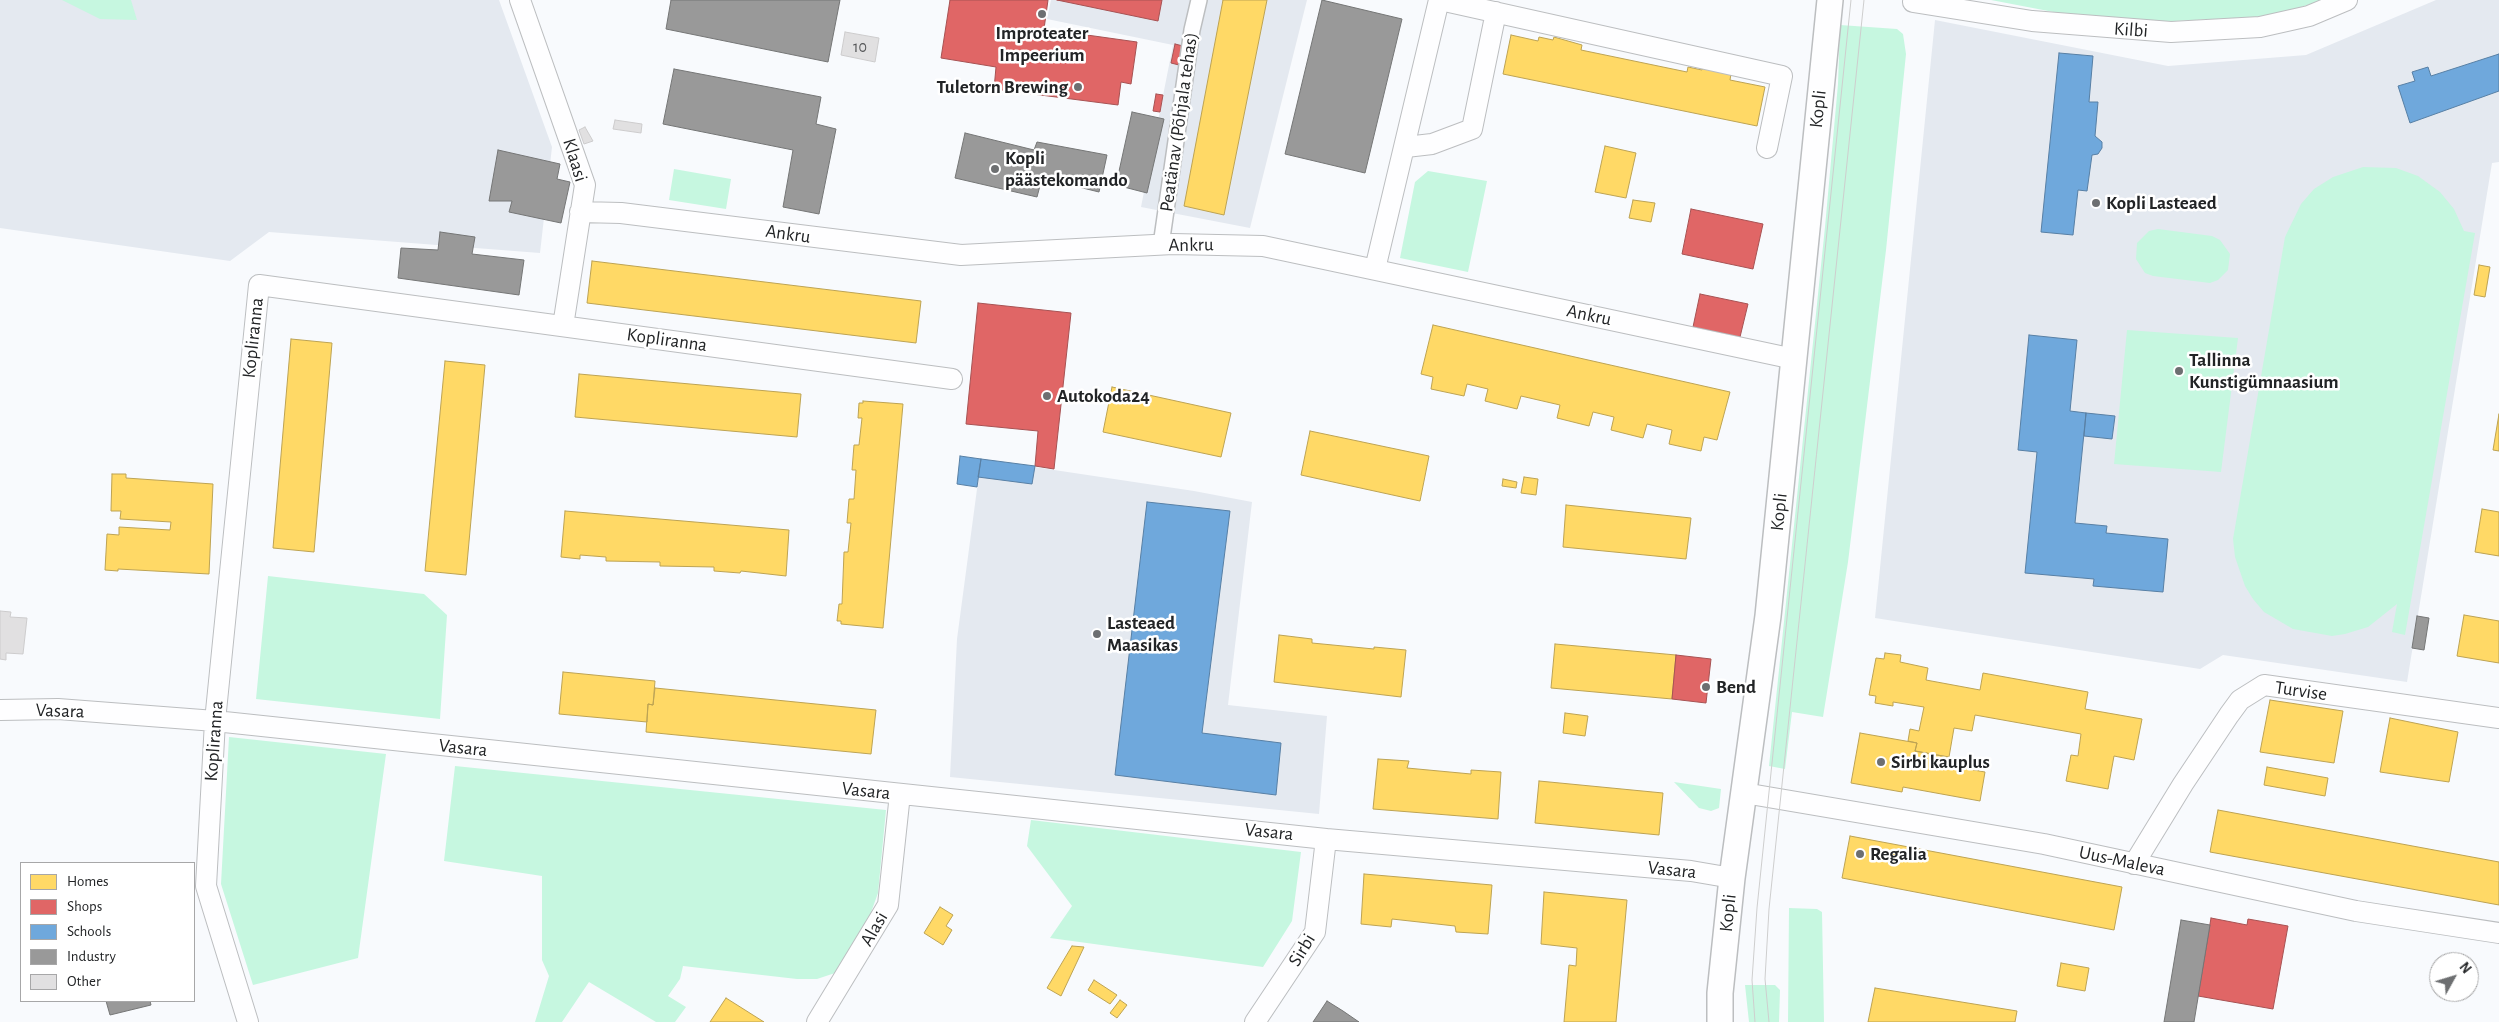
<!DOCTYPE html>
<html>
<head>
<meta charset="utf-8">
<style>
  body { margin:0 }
  #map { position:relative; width:2499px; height:1022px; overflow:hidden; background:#f8fafd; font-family:"Alegreya Sans",sans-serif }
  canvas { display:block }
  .legend { position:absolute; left:20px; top:862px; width:175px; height:140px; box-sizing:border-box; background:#fff; border:1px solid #a7a7a8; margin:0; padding:6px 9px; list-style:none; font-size:15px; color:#222426 }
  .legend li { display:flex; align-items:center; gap:10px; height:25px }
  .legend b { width:25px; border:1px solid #a7a7a8 }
  .north { position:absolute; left:2429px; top:952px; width:50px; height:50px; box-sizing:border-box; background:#fff; border:1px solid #a7a7a8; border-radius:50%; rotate:51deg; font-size:14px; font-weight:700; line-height:20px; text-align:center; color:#222426 }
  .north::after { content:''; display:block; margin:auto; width:18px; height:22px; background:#6d6f71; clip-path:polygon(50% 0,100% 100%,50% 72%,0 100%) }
</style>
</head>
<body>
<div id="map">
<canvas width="2499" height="1022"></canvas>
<ul class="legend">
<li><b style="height:14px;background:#ffd966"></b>Homes</li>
<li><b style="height:14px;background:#e06666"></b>Shops</li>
<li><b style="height:14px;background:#6fa8dc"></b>Schools</li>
<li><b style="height:14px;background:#999"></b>Industry</li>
<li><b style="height:14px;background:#e1e0e1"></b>Other</li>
</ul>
<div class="north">N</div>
</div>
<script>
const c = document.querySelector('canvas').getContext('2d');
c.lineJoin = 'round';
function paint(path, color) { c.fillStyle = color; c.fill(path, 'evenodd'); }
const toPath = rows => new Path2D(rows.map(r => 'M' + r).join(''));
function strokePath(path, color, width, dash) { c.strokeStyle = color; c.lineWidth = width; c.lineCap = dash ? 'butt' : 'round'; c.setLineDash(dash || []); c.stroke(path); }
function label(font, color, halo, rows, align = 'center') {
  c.font = font + ' "Alegreya Sans",sans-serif'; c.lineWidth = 5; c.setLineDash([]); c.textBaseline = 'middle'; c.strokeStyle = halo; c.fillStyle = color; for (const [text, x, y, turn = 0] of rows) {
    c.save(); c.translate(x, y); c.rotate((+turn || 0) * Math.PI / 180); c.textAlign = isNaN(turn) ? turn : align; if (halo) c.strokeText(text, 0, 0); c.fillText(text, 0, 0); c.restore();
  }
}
paint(toPath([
  [0,0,499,0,552,147,540,253,269,232,230,261,0,228],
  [1051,0,1307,0,1250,228,1141,207,1173,45,1047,19],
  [2436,0,2499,0,2499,162,2492,163,2407,682,2223,655,2200,669,1875,618,1935,20,2168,66,2306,55],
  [981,459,1194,491,1252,502,1228,705,1327,716,1319,814,950,777,957,639]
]), '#e4e9f0');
paint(toPath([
  [62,0,131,0,137,20,100,19],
  [1991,0,2323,0,2273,16,2116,24],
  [1840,25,1897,29,1903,34,1906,54,1886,250,1848,562,1823,717,1792,712,1785,769,1769,766,1825,227,1838,84],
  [2363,167,2396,168,2418,176,2440,192,2454,209,2464,231,2475,233,2405,635,2392,632,2397,604,2368,627,2345,634,2332,636,2293,629,2264,612,2253,599,2245,586,2235,557,2233,539,2285,237,2301,204,2314,189,2333,177],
  [674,169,731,179,726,209,669,200],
  [1428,171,1487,181,1468,272,1400,258,1415,182],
  [2158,229,2212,236,2220,240,2230,254,2228,270,2218,280,2210,283,2153,276,2145,273,2136,259,2137,243,2149,231],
  [2127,330,2238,338,2221,472,2114,464],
  [268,576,424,594,447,615,440,719,256,699],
  [229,737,386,754,358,958,253,985,221,884],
  [455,766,886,810,878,893,869,918,835,973,817,979,797,979,683,966,680,979,668,996,686,1007,675,1022,656,1022,589,982,562,1022,535,1022,549,976,542,960,542,876,444,861],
  [1674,782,1721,789,1719,808,1711,811,1699,808],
  [1031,820,1301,852,1292,921,1263,967,1050,938,1072,906,1027,846],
  [1789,908,1817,909,1822,912,1824,1022,1788,1022],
  [1745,985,1775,985,1780,990,1779,1022,1749,1022]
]), '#c6f7e0');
const homes = toPath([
  [1223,0,1267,0,1224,215,1184,206,1223,0],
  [1511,35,1538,41,1539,37,1553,40,1554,37,1582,45,1581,50,1687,72,1688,67,1702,70,1703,66,1731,74,1730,80,1765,87,1757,126,1503,74,1511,35],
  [1605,146,1636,153,1626,198,1595,192,1605,146],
  [1633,200,1655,203,1651,222,1629,218,1633,200],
  [592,261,921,301,916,343,587,303,592,261],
  [2479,265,2490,267,2485,297,2474,295,2479,265],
  [1433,325,1730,392,1717,440,1704,437,1701,451,1669,444,1672,430,1647,424,1643,438,1611,430,1614,417,1593,412,1589,426,1557,418,1560,405,1521,396,1517,409,1485,401,1488,389,1467,384,1464,396,1431,389,1433,377,1421,374,1433,325],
  [291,339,332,343,314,552,273,548,291,339],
  [445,361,485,365,466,575,425,571,445,361],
  [579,374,801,394,797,437,575,417,579,374],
  [1112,387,1231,413,1221,457,1103,432,1112,387],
  [863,401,903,404,883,628,841,624,841,621,837,621,839,604,842,604,844,552,848,552,851,523,847,523,849,499,854,499,856,470,852,470,854,445,859,445,862,418,858,418,859,403,863,403,863,401],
  [2499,414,2499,451,2493,450,2499,414],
  [1310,431,1429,456,1420,501,1301,475,1310,431],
  [112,474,126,474,126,478,213,484,209,574,118,569,118,571,105,570,107,534,119,535,119,527,170,530,171,522,120,519,121,511,111,511,112,474],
  [1524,477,1538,479,1536,495,1521,493,1524,477],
  [1503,479,1517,482,1516,488,1502,486,1503,479],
  [1566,505,1691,518,1686,559,1563,547,1566,505],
  [2482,509,2499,512,2499,556,2475,552,2482,509],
  [565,511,789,530,786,576,741,571,740,573,714,571,714,567,660,566,660,562,606,561,606,557,580,555,580,559,561,557,565,511],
  [2464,615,2499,621,2499,663,2457,656,2464,615],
  [1279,635,1312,639,1312,643,1374,649,1374,647,1406,650,1401,697,1274,682,1279,635],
  [1555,644,1676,655,1672,699,1551,688,1555,644],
  [1885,653,1901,655,1900,662,1928,668,1926,680,1980,690,1983,673,2088,692,2085,709,2142,719,2134,760,2114,756,2108,789,2066,781,2071,755,2078,756,2081,734,1975,715,1972,731,1954,728,1949,757,1915,751,1917,743,1908,741,1910,729,1919,731,1924,707,1893,702,1893,706,1875,703,1876,696,1869,695,1876,658,1884,659,1885,653],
  [563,672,655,681,653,705,648,704,647,722,559,714,563,672],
  [655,688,876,710,871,754,646,732,648,704,653,705,655,688],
  [2270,700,2343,711,2334,763,2260,752,2270,700],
  [1565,713,1588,716,1585,736,1563,733,1565,713],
  [2390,718,2458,732,2449,782,2380,772,2390,718],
  [1860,733,1917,743,1915,751,1969,761,1968,769,1985,772,1980,801,1903,787,1902,792,1851,783,1860,733],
  [1378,759,1409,761,1407,768,1471,774,1471,770,1501,772,1498,819,1373,809,1378,759],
  [2267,767,2328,778,2325,796,2264,785,2267,767],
  [1539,781,1663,793,1659,835,1535,823,1539,781],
  [2218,810,2499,862,2499,905,2210,852,2218,810],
  [1850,836,2122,887,2114,930,1842,878,1850,836],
  [1364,874,1492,885,1488,934,1456,932,1455,926,1392,919,1391,927,1361,924,1364,874],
  [1544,892,1627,900,1616,1022,1564,1022,1569,965,1576,966,1577,948,1541,944,1544,892],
  [940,907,953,915,946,926,952,930,943,945,924,933,940,907],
  [1072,946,1084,947,1061,996,1047,988,1072,946],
  [2061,963,2089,968,2085,991,2057,986,2061,963],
  [1094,980,1117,995,1110,1004,1088,990,1094,980],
  [1875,988,2017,1011,2015,1022,1868,1022,1875,988],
  [726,998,764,1022,710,1022,726,998],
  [1120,1000,1127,1005,1117,1018,1110,1013,1120,1000]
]);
paint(homes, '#ffd966');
strokePath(homes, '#bda353', 1);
const shops = toPath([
  [950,0,1048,0,1044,29,1137,42,1131,84,1121,82,1118,105,994,89,996,67,941,58,950,0],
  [1057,0,1162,0,1158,21,1057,0],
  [1175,44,1187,47,1183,66,1171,63,1175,44],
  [1156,94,1163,95,1160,112,1153,111,1156,94],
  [1691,209,1763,224,1753,269,1682,254,1691,209],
  [1700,294,1748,304,1740,337,1693,327,1700,294],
  [978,303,1071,313,1054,469,1035,466,1038,431,966,424,978,303],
  [1676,655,1711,659,1706,703,1672,699,1676,655],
  [2211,918,2247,925,2248,919,2288,926,2273,1009,2198,996,2211,918]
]);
paint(shops, '#e06666');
strokePath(shops, '#a75253', 1);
const schools = toPath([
  [2059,53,2093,56,2089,102,2098,102,2095,136,2102,142,2102,148,2098,154,2092,155,2087,191,2078,190,2073,235,2041,232,2059,53],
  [2499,54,2499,91,2410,123,2398,86,2415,81,2412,72,2428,67,2431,76,2499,54],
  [2029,335,2077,340,2070,411,2086,413,2075,523,2107,526,2106,533,2168,539,2163,592,2093,586,2094,579,2025,573,2037,452,2018,450,2029,335],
  [2086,413,2115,416,2112,439,2084,436,2086,413],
  [960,456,981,459,977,487,957,484,960,456],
  [981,459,1035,466,1032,484,978,477,981,459],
  [1147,502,1230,511,1202,733,1281,743,1276,795,1115,775,1147,502]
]);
paint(schools, '#6fa8dc');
strokePath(schools, '#5880a5', 1);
const industry = toPath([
  [671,0,840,0,828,62,666,29,671,0],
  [1322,0,1402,19,1365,173,1285,154,1322,0],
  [674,69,821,97,816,124,836,129,819,214,783,207,793,150,663,124,674,69],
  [1132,112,1164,119,1147,193,1116,185,1132,112],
  [965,133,1034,150,1037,142,1107,155,1099,192,1042,178,1037,197,955,178,965,133],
  [498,150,560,164,557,179,570,182,561,223,509,212,512,201,489,201,498,150],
  [440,232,475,237,472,254,524,260,519,295,398,278,401,248,438,250,440,232],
  [2417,616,2429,618,2424,650,2412,648,2417,616],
  [2181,920,2210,925,2194,1022,2164,1022,2181,920],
  [106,1001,150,1001,151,1005,110,1015,106,1001],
  [1327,1001,1343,1011,1359,1022,1313,1022,1327,1001]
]);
paint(industry, '#999');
strokePath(industry, '#757676', 1);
const building = toPath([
  [845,32,879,38,875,62,841,55,845,32],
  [615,120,642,124,641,133,613,129,615,120],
  [585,127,593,141,584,144,579,130,585,127],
  [0,611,11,612,10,617,27,618,23,654,6,653,6,660,0,659,0,611]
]);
paint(building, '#e1e0e1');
strokePath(building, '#cdcccd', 1);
const pedestrian = toPath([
  [1161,245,1192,30,1199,0]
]);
const minor = toPath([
  [520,0,585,185,563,326],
  [1440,0,1782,76,1767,148],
  [1913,2,2032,21,2171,32,2260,27,2309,16,2347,0],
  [1406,147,1432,144,1472,129,1496,12],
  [580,212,621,213,961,255,1173,244,1263,246,1794,359],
  [1375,269,1439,0],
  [0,710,58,709,215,721,1326,839,1691,871,1732,878],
  [1744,793,2044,844,2356,911,2499,933],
  [2134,864,2183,784,2229,715,2240,700,2264,685,2499,718],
  [248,1022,206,886,215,721,259,285,952,379],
  [817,1022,888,905,900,794],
  [1255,1022,1315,932,1326,839]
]);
const tertiary = toPath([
  [1720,1022,1720,993,1732,878,1768,616,1830,0]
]);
strokePath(pedestrian, '#bcbec0', 18);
strokePath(minor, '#bcbec0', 22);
strokePath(tertiary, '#bcbec0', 28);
strokePath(pedestrian, '#fefeff', 15);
strokePath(minor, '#fefeff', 20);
strokePath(tertiary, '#fefeff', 25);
strokePath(toPath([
  [1755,1022,1752,980,1757,908,1851,0],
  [1769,1022,1765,979,1769,909,1864,0]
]), '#cecece', 1);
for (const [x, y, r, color] of [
  [1042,14,5,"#6d6f71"],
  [1078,87,5,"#6d6f71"],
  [995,169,5,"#6d6f71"],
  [2096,203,5,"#6d6f71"],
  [2179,371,5,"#6d6f71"],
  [1047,396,5,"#6d6f71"],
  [1097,634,5,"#6d6f71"],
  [1706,687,5,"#6d6f71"],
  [1881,762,5,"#6d6f71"],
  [1860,854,5,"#6d6f71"]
]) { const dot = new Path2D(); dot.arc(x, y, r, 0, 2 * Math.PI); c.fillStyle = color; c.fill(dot); strokePath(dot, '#fff', 2); }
label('16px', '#545557', null, [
  ["10",860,47]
]);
label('19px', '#222426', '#fff', [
  ["Kilbi",2131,30,4],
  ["Kopli",1818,109,-84],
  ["Peatänav (Põhjala tehas)",1179,122,-82],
  ["Klaasi",575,160,73],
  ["Ankru",788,234,8],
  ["Ankru",1191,245,-1],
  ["Ankru",1589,315,12],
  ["Kopliranna",253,338,-84],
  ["Kopliranna",667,340,8],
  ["Kopli",1779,512,-84],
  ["Turvise",2301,691,8],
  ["Vasara",60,711,2],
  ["Kopliranna",214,741,-86],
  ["Vasara",463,748,6],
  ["Vasara",866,791,6],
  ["Vasara",1269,832,6],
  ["Uus-Maleva",2122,861,12],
  ["Vasara",1672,870,6],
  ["Kopli",1728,913,-84],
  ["Alasi",874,929,-60],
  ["Sirbi",1302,950,-59]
]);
label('bold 19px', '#222426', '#fff', [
  ["Improteater",1042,33,"center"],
  ["Impeerium",1042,55,"center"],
  ["Tuletorn Brewing",1068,87,"right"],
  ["Kopli",1005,158],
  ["päästekomando",1005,180],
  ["Kopli Lasteaed",2106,203],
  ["Tallinna",2189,360],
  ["Kunstigümnaasium",2189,382],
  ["Autokoda24",1057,396],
  ["Lasteaed",1107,623],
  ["Maasikas",1107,645],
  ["Bend",1716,687],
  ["Sirbi kauplus",1891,762],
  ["Regalia",1870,854]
], 'left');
</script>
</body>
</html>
